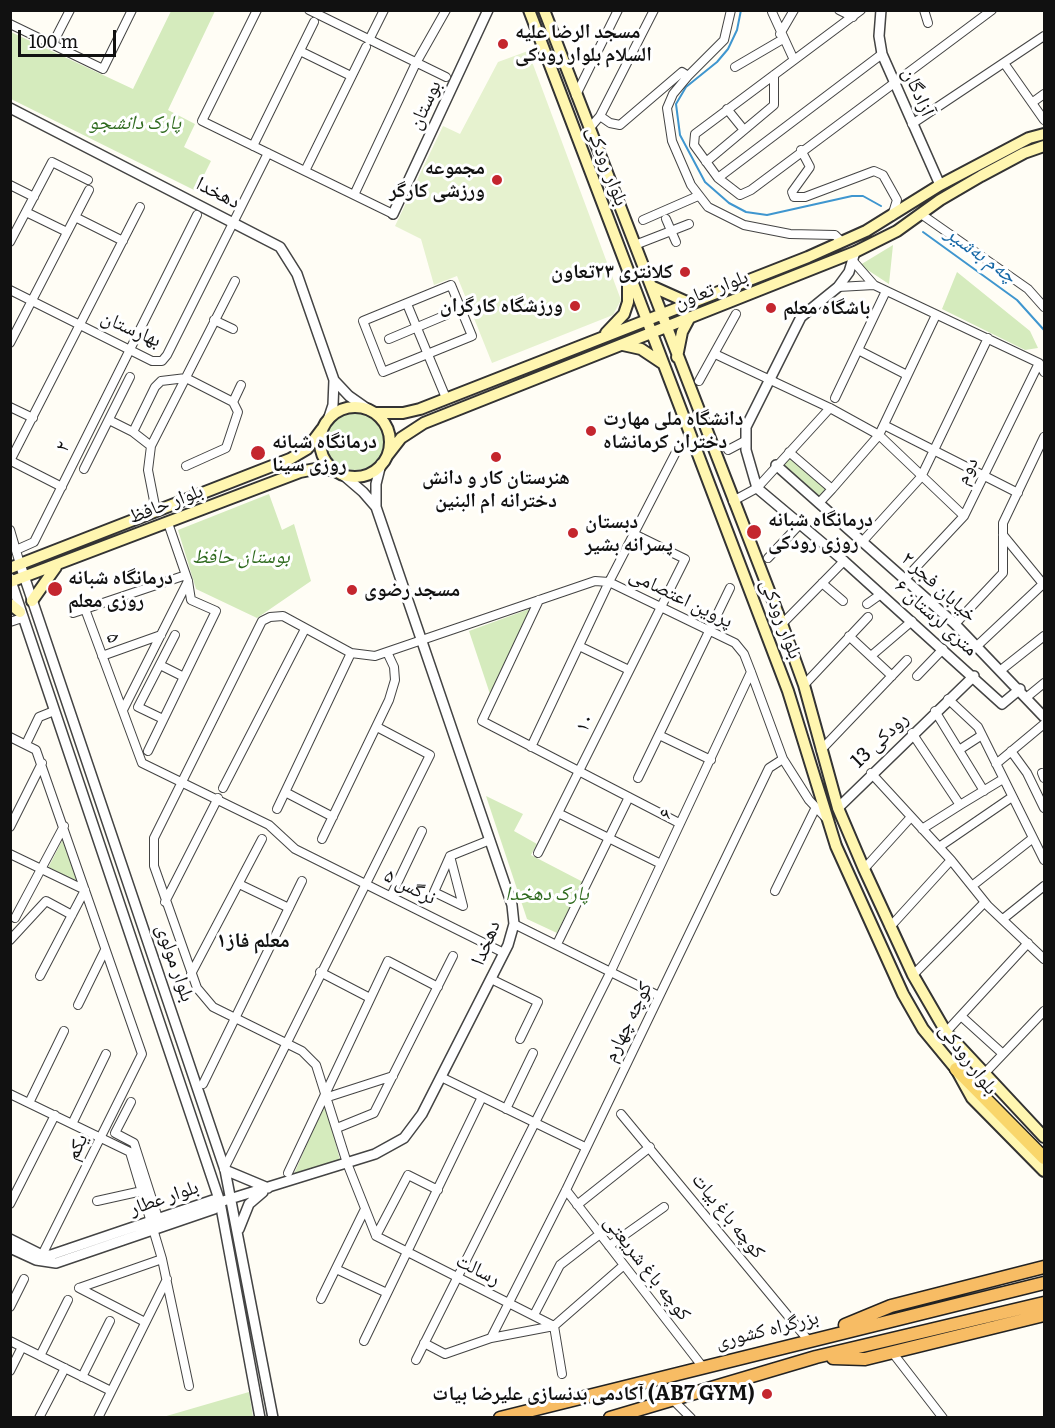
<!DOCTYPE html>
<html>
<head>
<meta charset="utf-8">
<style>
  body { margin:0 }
  #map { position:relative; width:1055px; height:1428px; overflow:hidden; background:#fffdf5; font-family:Literata,serif }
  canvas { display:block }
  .frame { position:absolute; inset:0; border:12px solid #111; pointer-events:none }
  .scale { position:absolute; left:18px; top:30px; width:98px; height:27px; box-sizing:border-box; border:3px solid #111; border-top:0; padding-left:8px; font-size:18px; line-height:21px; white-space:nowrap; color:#111; -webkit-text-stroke:4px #fff; paint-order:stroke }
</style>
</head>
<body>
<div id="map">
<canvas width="1055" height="1428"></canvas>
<div class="frame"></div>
<div class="scale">100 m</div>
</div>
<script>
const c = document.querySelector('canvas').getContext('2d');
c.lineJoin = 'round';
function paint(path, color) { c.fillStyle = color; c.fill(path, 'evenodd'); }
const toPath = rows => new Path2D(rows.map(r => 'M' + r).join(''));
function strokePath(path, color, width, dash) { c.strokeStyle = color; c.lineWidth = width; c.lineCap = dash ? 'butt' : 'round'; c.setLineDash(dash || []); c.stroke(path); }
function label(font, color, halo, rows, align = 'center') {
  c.font = font + ' Literata,"Noto Naskh Arabic",serif'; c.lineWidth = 6; c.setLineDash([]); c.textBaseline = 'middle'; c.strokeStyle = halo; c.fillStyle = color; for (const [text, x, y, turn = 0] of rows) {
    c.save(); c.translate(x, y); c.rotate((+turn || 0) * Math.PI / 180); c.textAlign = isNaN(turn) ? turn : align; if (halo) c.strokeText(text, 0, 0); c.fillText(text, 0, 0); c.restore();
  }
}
paint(toPath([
  [171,11,215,11,168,110,195,124,184,147,211,161,196,191,11,99,11,32,133,89],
  [893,245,889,284,860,265],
  [957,272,1030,331,1038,348,1025,350,942,309],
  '326 441a29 29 0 1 1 58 0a29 29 0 1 1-58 0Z',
  [789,455,827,490,819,499,780,465],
  [269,494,282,530,294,524,311,581,257,618,196,589,178,530],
  [532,608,490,694,469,631],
  [486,796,523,814,514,831,537,844,531,855,583,882,557,933,527,919],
  [64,837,79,884,48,868],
  [325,1102,340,1160,294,1174],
  [249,1392,253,1417,163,1417]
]), '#d5ebbd');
paint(toPath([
  [528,51,621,300,613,315,492,363,457,276,434,285,421,239,395,226,443,126,460,134,498,62]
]), '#e6f2cf');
strokePath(toPath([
  [741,10,737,30,728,49,717,62,686,87,676,104,680,135,705,182,729,203,746,212,767,215,852,196,863,196,881,206],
  [923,232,1017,300,1044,330]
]), '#3f96cf', 2);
const minor = toPath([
  [257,10,202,121,393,214],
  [309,10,446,77],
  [731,10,724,40,688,76,673,94,667,108,672,141,691,185,708,207,744,225,790,234,835,235,842,242],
  [839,10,853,17],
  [861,10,695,134,694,145,718,178,740,195,751,190,992,10],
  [924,10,928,23],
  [772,12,794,60],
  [10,24,103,69,132,10],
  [780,34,794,10],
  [369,40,384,10],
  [52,45,70,10],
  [300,51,351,76],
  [1004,63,1044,120],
  [735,67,783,39],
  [576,95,618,10],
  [1033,102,1044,94],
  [727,109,744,130],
  [600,116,610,123,620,125,682,72,688,76],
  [912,124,1044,36],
  [589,129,600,116,654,10],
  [253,146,314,22],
  [801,150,810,167,792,192,794,197,805,197,874,171,883,175,897,200,892,216],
  [706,162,774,105,774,75],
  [305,171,366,47],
  [718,178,882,54],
  [10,185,34,197],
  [354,195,416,63,446,10],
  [26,212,67,232],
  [921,214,1028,289,1044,307],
  [75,217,123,241],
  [666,219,676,242],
  [643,220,698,196],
  [10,242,52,162,88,180],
  [635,245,689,224],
  [451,285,472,336,383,372,363,321,451,285],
  [874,285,1039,363,1044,372],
  [838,287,874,285,852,260],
  [10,290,152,361,162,361,167,355,268,153],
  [407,304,446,398],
  [214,320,233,329],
  [389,339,446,315],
  [10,343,89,190],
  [858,350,907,375],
  [715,354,830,408,879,435,964,516],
  [699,381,736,314],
  [835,398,886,291],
  [10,407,33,418],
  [109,420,133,432,151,446],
  [884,425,1018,493],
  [133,432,155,387,161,381,186,378,233,402],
  [728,450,745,441],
  [789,452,832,489,879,435,936,315],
  [10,461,140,207],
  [11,461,62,487],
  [186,466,226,448,238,412,233,402,241,385],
  [84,469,130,377],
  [733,501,757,488,830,408],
  [819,503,832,489],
  [156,511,148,470,151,446,235,281],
  [10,530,20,564],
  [1003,535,1044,585],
  [862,542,921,477,988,338],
  [16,550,34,542,197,215],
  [768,558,800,524],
  [186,575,85,609,142,763,269,825,295,849,504,953],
  [905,579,964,516,1039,363],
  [822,583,843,601],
  [539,600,482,721,679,823],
  [867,604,881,594],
  [73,613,85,609],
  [10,622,22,618],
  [782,624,844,561],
  [955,624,1003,573,1003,523,1044,437],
  [849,636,892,676],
  [579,646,629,670],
  [977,646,1044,583],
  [102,656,161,635],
  [871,656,912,621],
  [160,665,184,677],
  [1001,670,1044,636],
  [917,676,943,649],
  [804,685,868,617],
  [1027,697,1044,683],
  [948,699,978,727,1044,860],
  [123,710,188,581],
  [935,711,984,791],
  [163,719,138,707,175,635],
  [912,733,960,805,922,829],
  [659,735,711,760],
  [10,737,36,750,142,1054,42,1255],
  [26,744,39,717,54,711],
  [531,747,609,582,675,454],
  [821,750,907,660],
  [959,750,982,735],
  [148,751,216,611,191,600,188,581,168,523],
  [1011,751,1027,773,1044,808],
  [996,764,1044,724],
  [871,773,951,860,988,906,1044,959],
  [1042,773,1044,778],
  [638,778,730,588],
  [223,788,305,629],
  [285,792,333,817],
  [960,805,1003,779],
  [277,809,351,653],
  [558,813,661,864],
  [10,827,42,763],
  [322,839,389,700,395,680,394,667,387,652],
  [939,847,1012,797],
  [538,853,685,559,634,534],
  [10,854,85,890,40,976],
  [450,856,463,906,434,892,450,856,490,840],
  [864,869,911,817],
  [239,884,289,908],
  [972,886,1033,838],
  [775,891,816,807],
  [391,896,422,831],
  [165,902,218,798],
  [15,918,64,826],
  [1003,919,1044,886],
  [514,924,659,996],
  [890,927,951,860],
  [10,940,46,901,72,915],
  [557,944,629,797],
  [320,972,370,998],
  [191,974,262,839],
  [913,975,985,902],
  [491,979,538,1002,520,1039],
  [78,1005,105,950],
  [961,1016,1003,1054],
  [946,1032,1028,943],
  [983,1075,1044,1011],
  [441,1077,585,1147],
  [203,1084,302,881],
  [10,1094,130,1152,162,1259,189,1386],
  [328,1097,393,1076],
  [131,1102,115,1133,134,1143,158,1218],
  [29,1103,64,1031],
  [506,1109,533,1053],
  [621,1114,808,1340],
  [72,1124,106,1054],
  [337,1128,374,1113,453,956],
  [224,1169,430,755,377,727],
  [288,1173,388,961,438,987],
  [566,1190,702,1366],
  [97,1201,142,1191],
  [10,1204,55,1115],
  [577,1205,650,1147],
  [376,1236,408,1175,438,1190],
  [609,1246,664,1207],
  [624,1265,554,1326,376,1236,347,1163,316,1065,302,1051,213,1007,197,988,154,866,154,838,262,621,270,617,283,616,351,653,375,656,595,581,609,582,735,643,744,654,751,672,783,759,809,800,826,818],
  [336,1269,387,1293],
  [79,1288,162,1259],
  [79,1288,145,1322],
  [321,1299,364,1211],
  [10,1307,24,1279],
  [534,1315,560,1265,600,1234],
  [491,1338,554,1326,562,1374],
  [10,1341,111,1391],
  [364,1341,482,1097],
  [424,1343,445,1354,491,1338,566,1190,769,768,783,759],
  [892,1352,943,1418],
  [40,1356,68,1300],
  [416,1360,611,971,751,672],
  [10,1371,22,1347],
  [82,1377,110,1321],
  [673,1400,691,1418],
  [39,1418,65,1368],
  [98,1418,167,1279]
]);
const tertiary = toPath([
  [881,10,879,36,882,54,940,185],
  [10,108,280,247,297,274,334,380,333,405,328,420],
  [393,214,488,10],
  [855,252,849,272,838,287,801,317,746,427,746,450,757,488,844,561,1002,704,1020,689],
  [334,380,349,396,369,410],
  [776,465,955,624,1044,717],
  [342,474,363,492,376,507],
  [20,564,225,1170,273,1418],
  [10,578,220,1202,260,1418],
  [838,808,974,676],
  [225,1170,268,1188],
  [220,1202,375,1154,404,1138,422,1114,508,945,514,924,512,905,376,507,376,484,381,464],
  [239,1229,249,1204,263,1192],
  [10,1239,42,1255,51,1255,213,1200,220,1202],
  [10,1248,36,1260,56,1263,214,1209,220,1202]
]);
const secondary = toPath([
  [529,10,788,691,836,846,903,994,923,1029,956,1069,972,1098,1044,1171],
  [544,10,782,624,804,685,838,808,864,869,913,975,946,1032,1044,1137],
  [651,286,689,303],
  [606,333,624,314,628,302,628,281],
  [623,345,641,349,662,363],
  [677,357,682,332,690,317],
  '320 442a35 35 0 1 1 70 0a35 35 0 1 1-70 0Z',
  [375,413,403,413,420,409,808,257,866,231,940,185,1029,138,1044,134],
  [387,456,401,438,424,423,855,252,897,231,940,200,981,176,1024,153,1044,146],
  [10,568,290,459,307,449,322,429],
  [10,582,300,472,320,468,335,471],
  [32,601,56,567],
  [10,604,20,612]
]);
const primary = toPath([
  [956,1069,1044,1158]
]);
const trunk = toPath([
  [845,1325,891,1306,1044,1267],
  [833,1358,865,1359,1044,1315],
  [500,1418,1044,1283],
  [610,1418,816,1357,1044,1303]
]);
strokePath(minor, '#444', 10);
strokePath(tertiary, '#444', 12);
strokePath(secondary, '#333', 14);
strokePath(primary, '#222', 15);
strokePath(trunk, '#222', 15);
strokePath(minor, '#fff', 8);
strokePath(tertiary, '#fff', 9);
strokePath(secondary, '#fff6b0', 10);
strokePath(primary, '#f9d66b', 12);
strokePath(trunk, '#f7bc64', 12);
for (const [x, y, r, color] of [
  [503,44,6,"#c4262e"],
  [497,180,6,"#c4262e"],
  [685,272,6,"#c4262e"],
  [575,306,6,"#c4262e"],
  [771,308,6,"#c4262e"],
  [591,431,6,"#c4262e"],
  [258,453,8,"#c4262e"],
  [496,457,6,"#c4262e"],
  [754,532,8,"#c4262e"],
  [573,533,6,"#c4262e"],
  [55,589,8,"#c4262e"],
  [352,590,6,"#c4262e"],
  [767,1394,6,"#c4262e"]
]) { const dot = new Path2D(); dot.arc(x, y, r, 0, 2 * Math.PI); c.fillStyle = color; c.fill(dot); strokePath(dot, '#fff', 2); }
label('bold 20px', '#111', '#fff', [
  ["مسجد الرضا علیه",515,32],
  ["السلام بلوار رودکی",515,55],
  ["مجموعه",485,168,"right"],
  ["ورزشی کارگر",485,191,"right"],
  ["کلانتری ۲۳تعاون",673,272,"right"],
  ["ورزشگاه کارگران",563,306,"right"],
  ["باشگاه معلم",783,308],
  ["دانشگاه ملی مهارت",603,419],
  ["دختران کرمانشاه",603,442],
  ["درمانگاه شبانه",272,442],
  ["روزی سینا",272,465],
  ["هنرستان کار و دانش",496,478,"center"],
  ["دخترانه ام البنین",496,501,"center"],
  ["درمانگاه شبانه",768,520],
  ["روزی رودکی",768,543],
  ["دبستان",585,522],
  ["پسرانه بشير",585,545],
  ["درمانگاه شبانه",68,578],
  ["روزی معلم",68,601],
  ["مسجد رضوی",364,590],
  ["آکادمی بدنسازی علیرضا بیات (AB7 GYM)",755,1394,"right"]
], 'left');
label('20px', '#111', '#fff', [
  ["آزادگان",918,92,66],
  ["بوستان",425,105,-65],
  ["بلوار رودکی",607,166,69],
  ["دهخدا",218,193,27],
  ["بلوار تعاون",711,290,-21],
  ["بهارستان",131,329,24],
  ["۲",63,447,-64],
  ["دوم",967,471,-64],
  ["بلوار حافظ",166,504,-21],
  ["خیابان فجر ۲",939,587,42],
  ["پروین اعتصامی",681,598,26],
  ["۶ متری لرستان",936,618,42],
  ["بلوار رودکی",781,619,69],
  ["۵",113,638,70],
  ["۱۰",585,723,-64],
  ["رودکی 13",880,740,-44],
  ["۶",666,814,-64],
  ["نرگس ۵",410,887,27],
  ["دهخدا",486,943,-68],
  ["بلوار مولوی",175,963,71],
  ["کوچه چهارم",628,1022,-64],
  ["بلوار رودکی",968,1059,53],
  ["یکم",77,1147,-64],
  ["بلوار عطار",164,1198,-19],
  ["کوچه باغ بیات",728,1216,51],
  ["کوچه باغ شریعتی",647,1268,52],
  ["رسالت",478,1270,27],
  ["بزرگراه کشوری",767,1330,-14]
]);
label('italic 20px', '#2f6b1f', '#fff', [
  ["پارک دانشجو",135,123],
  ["بوستان حافظ",241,557],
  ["پارک دهخدا",547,894]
]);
label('italic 21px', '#1768a6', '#fff', [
  ["چەم بەشیر",981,255,36]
]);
label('bold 21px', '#111', '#fff', [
  ["معلم فاز۱",253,941]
]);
</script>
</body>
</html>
